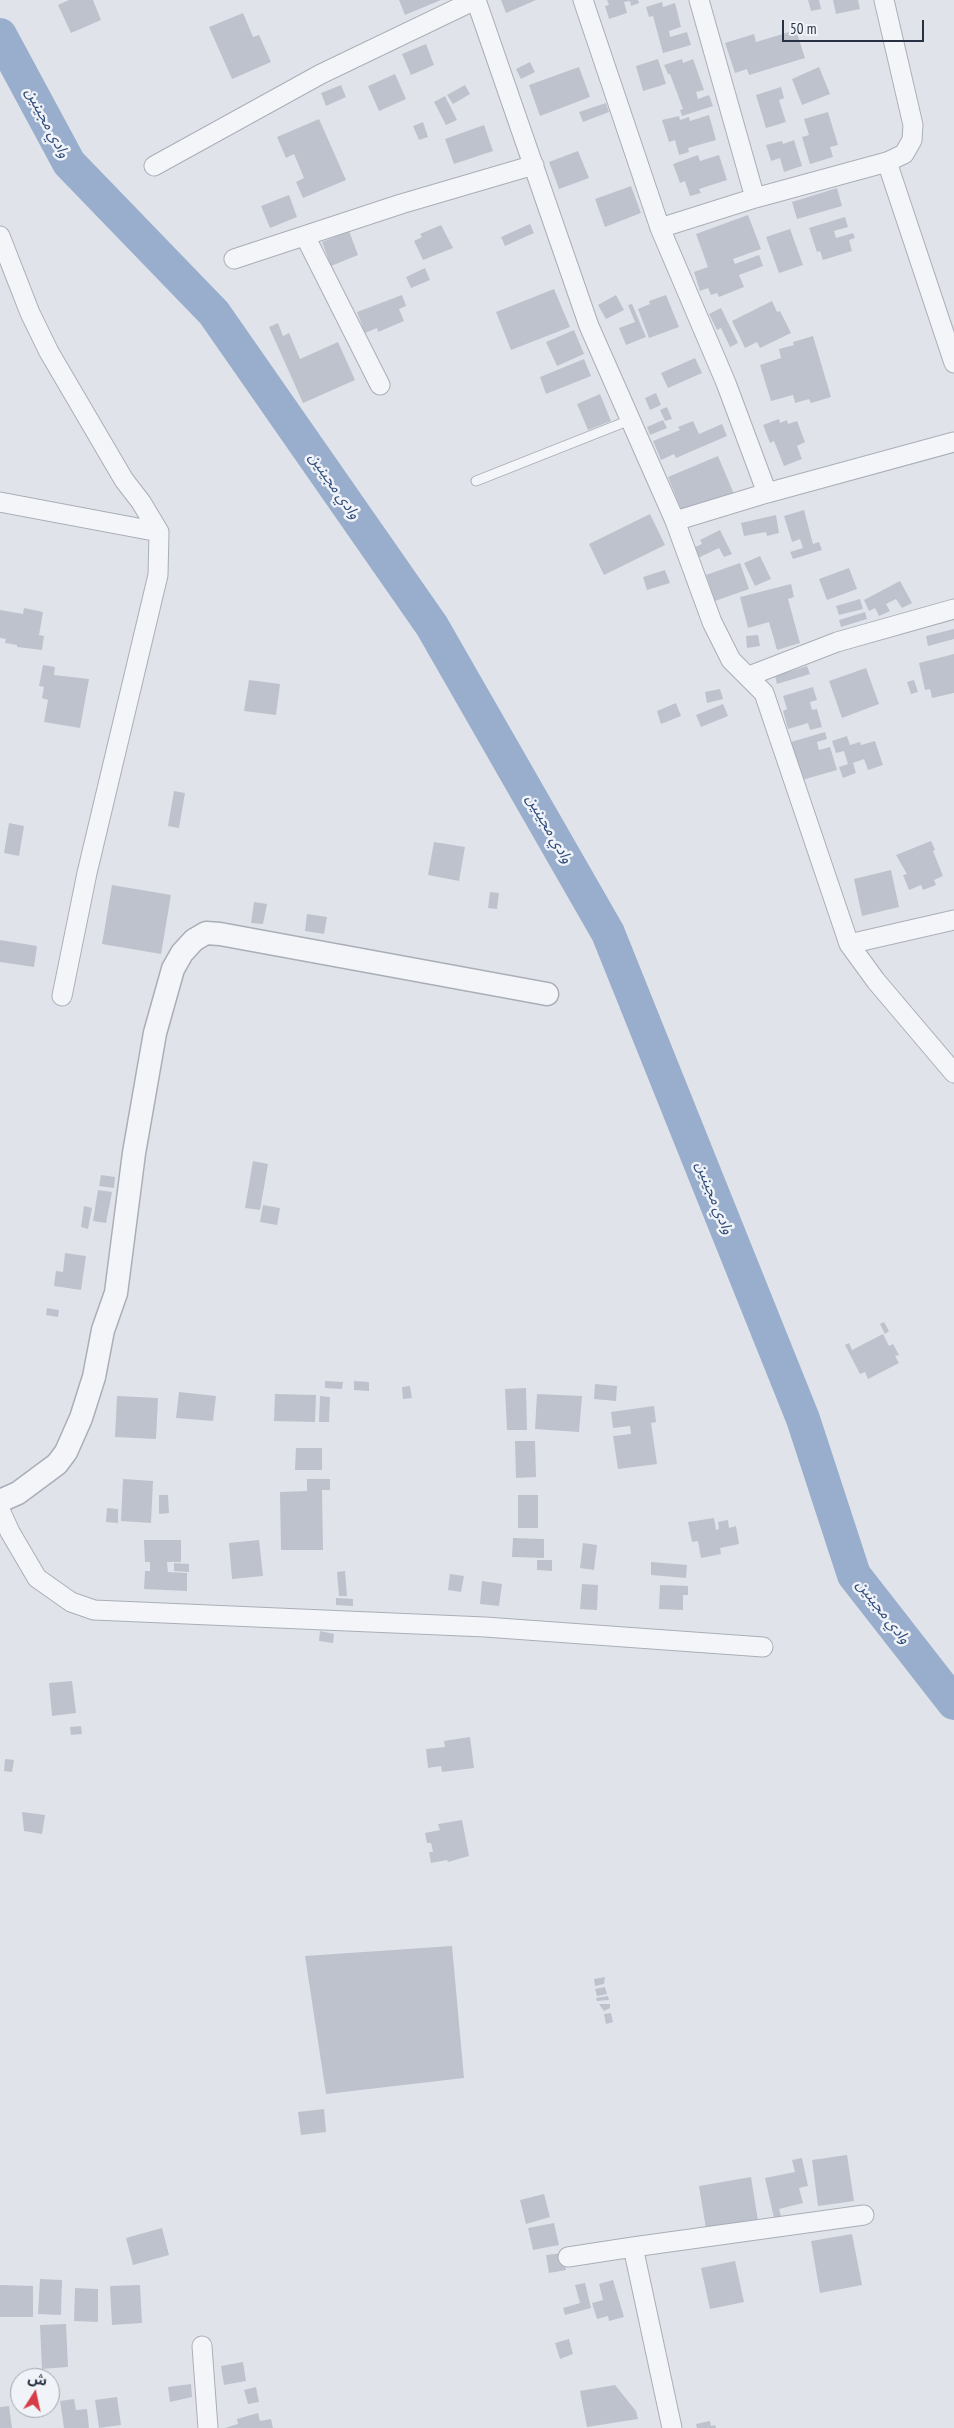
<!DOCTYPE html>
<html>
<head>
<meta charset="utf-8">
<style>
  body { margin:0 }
  #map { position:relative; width:954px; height:2428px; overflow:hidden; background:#e0e4ea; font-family:"PT Sans Narrow","Noto Sans Arabic",sans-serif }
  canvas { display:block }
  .north { position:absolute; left:10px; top:2368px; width:50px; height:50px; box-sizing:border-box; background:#f0f3f7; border:1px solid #a0a5af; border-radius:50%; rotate:10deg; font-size:14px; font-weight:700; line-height:20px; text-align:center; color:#283043 }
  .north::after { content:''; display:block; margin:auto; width:18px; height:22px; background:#d73d49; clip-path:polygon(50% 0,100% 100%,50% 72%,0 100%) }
  .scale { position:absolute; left:782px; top:20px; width:142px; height:22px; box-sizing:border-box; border:2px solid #283043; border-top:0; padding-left:6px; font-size:15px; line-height:18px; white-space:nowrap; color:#283043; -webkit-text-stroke:4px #f0f3f7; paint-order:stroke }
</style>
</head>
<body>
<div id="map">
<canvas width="954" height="2428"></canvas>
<div class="north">ش</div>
<div class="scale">50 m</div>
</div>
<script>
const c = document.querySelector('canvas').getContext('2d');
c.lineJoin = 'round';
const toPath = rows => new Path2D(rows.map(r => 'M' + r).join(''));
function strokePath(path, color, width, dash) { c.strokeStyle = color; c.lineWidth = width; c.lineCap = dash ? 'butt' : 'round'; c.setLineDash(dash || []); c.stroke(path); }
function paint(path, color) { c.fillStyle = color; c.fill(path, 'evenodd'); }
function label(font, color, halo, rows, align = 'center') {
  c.font = font + ' "PT Sans Narrow","Noto Sans Arabic",sans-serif'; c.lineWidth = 5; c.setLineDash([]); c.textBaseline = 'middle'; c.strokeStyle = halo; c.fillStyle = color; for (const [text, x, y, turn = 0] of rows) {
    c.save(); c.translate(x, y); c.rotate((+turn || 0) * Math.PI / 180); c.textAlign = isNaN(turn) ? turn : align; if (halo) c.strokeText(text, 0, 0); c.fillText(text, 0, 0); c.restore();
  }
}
strokePath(toPath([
  [0,35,69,163,214,313,432,626,608,933,803,1419,854,1575,954,1703]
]), '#99aecd', 34);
paint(toPath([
  [69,0,93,0,101,20,71,33,58,5],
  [399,0,441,0,405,15],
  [501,0,536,0,506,13],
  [607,0,638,0,639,3,631,6,630,1,624,2,627,13,609,19,605,6,609,5],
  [808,0,819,0,821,9,811,11],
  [833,0,858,0,860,9,836,14],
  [662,2,663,7,675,3,681,27,669,31,670,37,687,32,691,45,663,53,653,16,649,17,646,7],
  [243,13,253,37,259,35,271,62,232,79,209,27],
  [796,30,805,58,749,75,747,69,735,73,725,43,754,34,756,42],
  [426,44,434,65,411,75,402,54],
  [658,59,666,84,643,91,636,66],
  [682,59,683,63,693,59,704,90,696,92,698,99,709,95,713,106,682,116,680,110,683,109,670,74,668,74,664,65],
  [530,62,535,72,521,79,516,69],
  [579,67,590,97,540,116,529,85],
  [819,67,830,94,802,105,792,79],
  [395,74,406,99,379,111,368,86],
  [341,85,346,97,326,106,321,93],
  [465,85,470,94,453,104,447,95],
  [781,87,784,98,779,100,786,122,766,128,756,95],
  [445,96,457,120,446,125,434,102],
  [606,103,609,112,583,122,579,112],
  [828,112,838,145,830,147,833,157,810,164,802,137,809,135,804,119],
  [709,115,716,140,688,148,689,152,679,155,675,140,669,142,662,120,679,116,680,120,689,117,690,121],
  [319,119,346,180,303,198,296,182,304,178,294,154,286,158,277,137],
  [423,122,428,137,419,140,413,126],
  [484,125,493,151,454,164,445,139],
  [794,140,802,166,784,172,780,158,771,161,766,145,782,141,783,144],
  [578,151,589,178,559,189,549,162],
  [698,155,700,161,719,155,727,180,699,189,701,193,690,196,685,181,680,183,673,164],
  [631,186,641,213,605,227,595,199],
  [837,188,842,206,797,219,792,202],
  [289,195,297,217,270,228,261,206],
  [748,215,761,249,733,259,735,264,759,255,763,266,739,275,744,287,719,297,717,293,711,295,708,288,700,291,694,272,708,267,696,234],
  [845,217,848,227,834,231,836,238,853,233,855,238,849,240,852,251,823,260,820,251,817,252,809,228],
  [530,224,534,233,505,246,501,237],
  [441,225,453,248,423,260,414,241,422,237,420,234],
  [790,229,803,265,779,273,766,237],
  [349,231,358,255,331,266,322,242],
  [425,268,430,280,411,288,406,277],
  [554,289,570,327,511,350,496,312],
  [402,295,406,306,399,309,404,321,378,332,377,328,365,333,357,312],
  [616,295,624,310,606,319,598,305],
  [666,295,679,327,649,338,638,309,650,304,649,301],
  [772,301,777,312,780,311,791,333,760,348,757,342,745,348,732,321],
  [632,304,646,337,626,345,619,328,635,322,628,305],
  [721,308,738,343,730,347,721,328,717,330,709,314],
  [278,323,283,336,289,333,300,359,338,342,355,380,303,403,269,327],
  [574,330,584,354,557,366,546,342],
  [813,336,831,397,811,403,809,399,795,403,793,395,771,401,760,365,781,358,779,349,794,345,793,342],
  [695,358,702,373,668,388,661,373],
  [584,359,591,376,546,394,540,377],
  [656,393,661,405,650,410,645,398],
  [600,394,611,421,588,430,577,404],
  [667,407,672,419,665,421,660,410],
  [779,419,780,423,787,420,788,424,797,421,805,442,797,446,802,459,784,466,774,441,770,443,763,425],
  [663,420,667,428,650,435,647,427],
  [693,421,699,434,722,424,727,436,676,458,674,454,661,460,653,441,680,430,678,427],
  [718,456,734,494,711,503,710,500,682,511,668,477],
  [804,510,813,544,819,542,822,550,793,559,790,552,803,548,800,539,792,542,784,516],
  [650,514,665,545,604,575,589,544],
  [776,515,779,533,767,536,766,532,744,536,741,523],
  [720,530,732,554,724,557,719,548,698,558,693,548,702,544,700,540],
  [760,556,771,579,755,586,744,563],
  [740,563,749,589,715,601,706,575],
  [849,568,857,589,827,600,819,579],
  [665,570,670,583,647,590,643,577],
  [900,581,912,603,902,608,896,599,886,604,890,611,879,616,875,608,869,611,864,600],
  [791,584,794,597,788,599,800,643,777,650,769,622,748,628,740,597],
  [860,599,863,609,839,615,836,606],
  [24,608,43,612,39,635,44,636,42,650,17,647,17,645,5,643,6,639,0,638,0,610,23,614],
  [865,612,867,619,841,627,839,620],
  [954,629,954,639,928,646,926,636],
  [758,635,760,646,747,648,746,636],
  [954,654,954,693,932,698,930,689,925,690,919,663],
  [43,665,55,667,54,675,89,679,80,728,44,722,48,700,42,698,44,687,39,686],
  [807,666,810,674,777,684,775,676],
  [866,668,879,704,842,718,829,681],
  [249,680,280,684,276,715,244,711],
  [914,680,918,692,911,694,907,682],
  [813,687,817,700,810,702,812,710,817,709,822,727,810,730,808,723,788,729,783,711,787,709,783,696],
  [720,689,723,699,707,703,705,692],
  [676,703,681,716,661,724,657,711],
  [723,704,728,716,701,727,696,715],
  [825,732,827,739,817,742,819,750,830,747,837,770,802,780,791,742],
  [847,736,850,745,860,742,861,745,875,741,883,765,868,770,864,759,853,763,856,773,843,778,839,767,848,764,844,751,836,753,832,741],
  [174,791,185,793,179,828,168,826],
  [9,823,24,826,19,856,4,853],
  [931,841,935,850,933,851,943,876,934,880,936,885,923,890,921,885,909,890,903,875,907,874,896,855],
  [434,842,465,847,459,881,428,875],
  [891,870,899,907,862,916,854,879],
  [112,885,171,895,161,954,102,944],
  [490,892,499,893,497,909,488,908],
  [254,902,267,904,263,924,251,923],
  [307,914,327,917,324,934,305,931],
  [0,940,37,946,34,967,0,962],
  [253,1161,268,1164,260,1210,245,1208],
  [101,1175,115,1177,114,1188,99,1186],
  [98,1190,112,1192,106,1223,93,1221],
  [263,1205,280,1208,277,1225,260,1222],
  [84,1206,92,1208,88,1229,81,1227],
  [65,1253,86,1256,81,1290,54,1286,56,1271,63,1272],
  [47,1308,59,1310,58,1317,46,1315],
  [884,1322,889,1331,885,1334,880,1324],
  [883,1334,889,1346,893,1344,899,1355,895,1356,899,1363,868,1379,865,1372,860,1374,845,1345,849,1343,852,1350],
  [325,1381,343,1382,342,1389,325,1388],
  [354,1381,369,1382,369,1391,354,1390],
  [595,1384,617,1386,616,1401,594,1399],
  [410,1386,412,1398,403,1399,402,1387],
  [526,1388,527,1430,507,1430,505,1389],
  [179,1392,216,1396,213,1421,176,1418],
  [275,1394,316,1395,315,1422,274,1421],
  [537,1394,582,1396,579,1432,535,1429],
  [117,1396,158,1398,156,1439,115,1437],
  [320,1396,330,1397,329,1422,319,1422],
  [654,1406,656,1422,651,1423,657,1464,618,1469,613,1436,631,1434,630,1426,613,1428,611,1412],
  [515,1441,535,1441,536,1477,516,1478],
  [296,1448,322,1448,322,1470,295,1470],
  [123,1479,153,1481,151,1523,121,1521],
  [307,1479,330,1479,330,1490,322,1490,323,1550,281,1550,280,1492,307,1491],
  [159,1495,168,1495,169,1513,159,1514],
  [518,1495,538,1495,538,1528,518,1528],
  [107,1508,118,1509,118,1523,106,1522],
  [714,1518,716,1530,719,1529,718,1522,728,1520,729,1528,736,1526,739,1544,720,1548,721,1554,701,1558,698,1541,692,1542,688,1522],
  [513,1538,544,1539,544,1558,512,1557],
  [144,1540,181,1540,181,1562,167,1562,168,1572,187,1573,187,1591,144,1589,145,1571,150,1571,150,1562,145,1562],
  [259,1540,263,1576,232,1579,229,1543],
  [583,1543,597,1545,594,1570,580,1568],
  [537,1560,552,1560,552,1571,537,1570],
  [651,1562,687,1565,686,1578,651,1575],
  [174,1563,189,1564,189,1572,174,1571],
  [345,1571,347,1596,339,1596,337,1572],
  [450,1574,464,1576,461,1592,448,1590],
  [482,1581,502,1584,499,1606,480,1604],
  [582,1584,598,1585,597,1610,580,1609],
  [660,1585,688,1586,688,1595,683,1595,683,1610,659,1609],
  [336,1598,353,1599,353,1606,336,1605],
  [320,1631,334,1634,333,1643,319,1641],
  [72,1681,76,1713,52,1716,49,1683],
  [81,1726,82,1734,71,1735,70,1727],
  [470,1737,474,1768,442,1772,441,1766,428,1768,426,1749,445,1747,444,1741],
  [5,1759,14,1760,12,1772,4,1771],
  [22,1812,45,1815,42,1834,24,1831],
  [462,1820,469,1856,448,1862,447,1860,431,1863,429,1852,433,1852,431,1843,427,1843,425,1833,440,1830,438,1824],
  [452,1946,464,2078,326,2094,305,1956],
  [605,1977,604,1984,595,1986,594,1979],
  [605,1987,607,1994,597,1996,595,1989],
  [608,1996,609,2000,597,2001,596,1998],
  [599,2004,610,2004,610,2008,604,2011],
  [611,2013,613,2022,606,2024,604,2014],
  [324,2109,326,2132,301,2135,298,2112],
  [847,2155,854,2201,818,2206,812,2160],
  [802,2158,808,2186,799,2188,803,2203,779,2209,781,2216,774,2218,765,2178,795,2172,792,2160],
  [751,2177,759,2227,707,2235,699,2186],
  [544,2194,550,2217,526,2224,520,2200],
  [554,2223,559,2245,533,2250,528,2228],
  [162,2228,169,2255,133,2265,126,2238],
  [852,2234,862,2285,820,2293,811,2241],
  [563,2253,566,2270,549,2273,546,2255],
  [735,2261,744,2302,710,2309,701,2268],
  [40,2279,62,2280,61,2315,38,2314],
  [613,2280,624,2317,609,2321,608,2316,597,2319,592,2303,603,2300,599,2284],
  [585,2283,591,2308,565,2315,563,2308,580,2303,575,2285],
  [0,2285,33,2286,33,2317,0,2317],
  [140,2285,142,2323,112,2325,110,2286],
  [75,2288,98,2289,98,2322,74,2321],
  [66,2324,68,2367,42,2369,40,2325],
  [569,2339,573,2354,560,2359,555,2343],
  [243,2362,246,2381,224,2385,221,2366],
  [191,2384,192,2397,170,2402,168,2387],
  [615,2385,636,2411,638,2419,587,2427,580,2391],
  [256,2387,259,2402,248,2404,244,2390],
  [117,2397,121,2425,99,2428,95,2400],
  [74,2399,76,2410,87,2409,89,2428,64,2428,60,2401],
  [9,2406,12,2428,0,2428,0,2407],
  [258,2413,260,2421,271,2419,273,2428,225,2428,238,2424,237,2419],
  [710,2421,711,2426,715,2425,716,2428,697,2428,696,2424]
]), '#bdc2cd');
const service = toPath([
  [476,481,630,420]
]);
const minor = toPath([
  [476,0,589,326,675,521,712,622,731,660,764,693,849,944,876,981,954,1073],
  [583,0,660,228,726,383,767,493],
  [699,0,755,198],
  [887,162,954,363],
  [154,166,321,74,475,0],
  [660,228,755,198,887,162,904,154,912,140,913,125,884,0],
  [0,236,30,313,49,352,124,480,141,502,159,532,158,575,87,873,62,996],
  [305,236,380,385],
  [234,259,401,204,534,165],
  [0,502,159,532],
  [675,521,767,493,954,442],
  [749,676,837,642,954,609],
  [849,944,954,920],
  [0,1510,10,1532,37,1578,71,1602,94,1610,485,1627,763,1647],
  [568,2257,633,2247],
  [202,2346,208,2428],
  [672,2428,633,2247,864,2215]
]);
const tertiary = toPath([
  [0,1501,18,1493,57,1464,66,1452,81,1418,94,1377,103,1330,116,1293,134,1153,155,1033,173,969,182,953,194,940,206,933,220,934,547,994]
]);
strokePath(service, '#a9aeb8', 11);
strokePath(minor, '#a9aeb8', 21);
strokePath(tertiary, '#a9aeb8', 25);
strokePath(service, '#f4f5f8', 9);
strokePath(minor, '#f4f5f8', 19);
strokePath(tertiary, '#f4f5f8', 22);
label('italic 15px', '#2f4b7a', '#f0f3f7', [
  ["وادي مجينين",47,123,62],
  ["وادي مجينين",334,486,55],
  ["وادي مجينين",549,829,60],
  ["وادي مجينين",714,1198,68],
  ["وادي مجينين",883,1612,52]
]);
</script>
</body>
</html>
